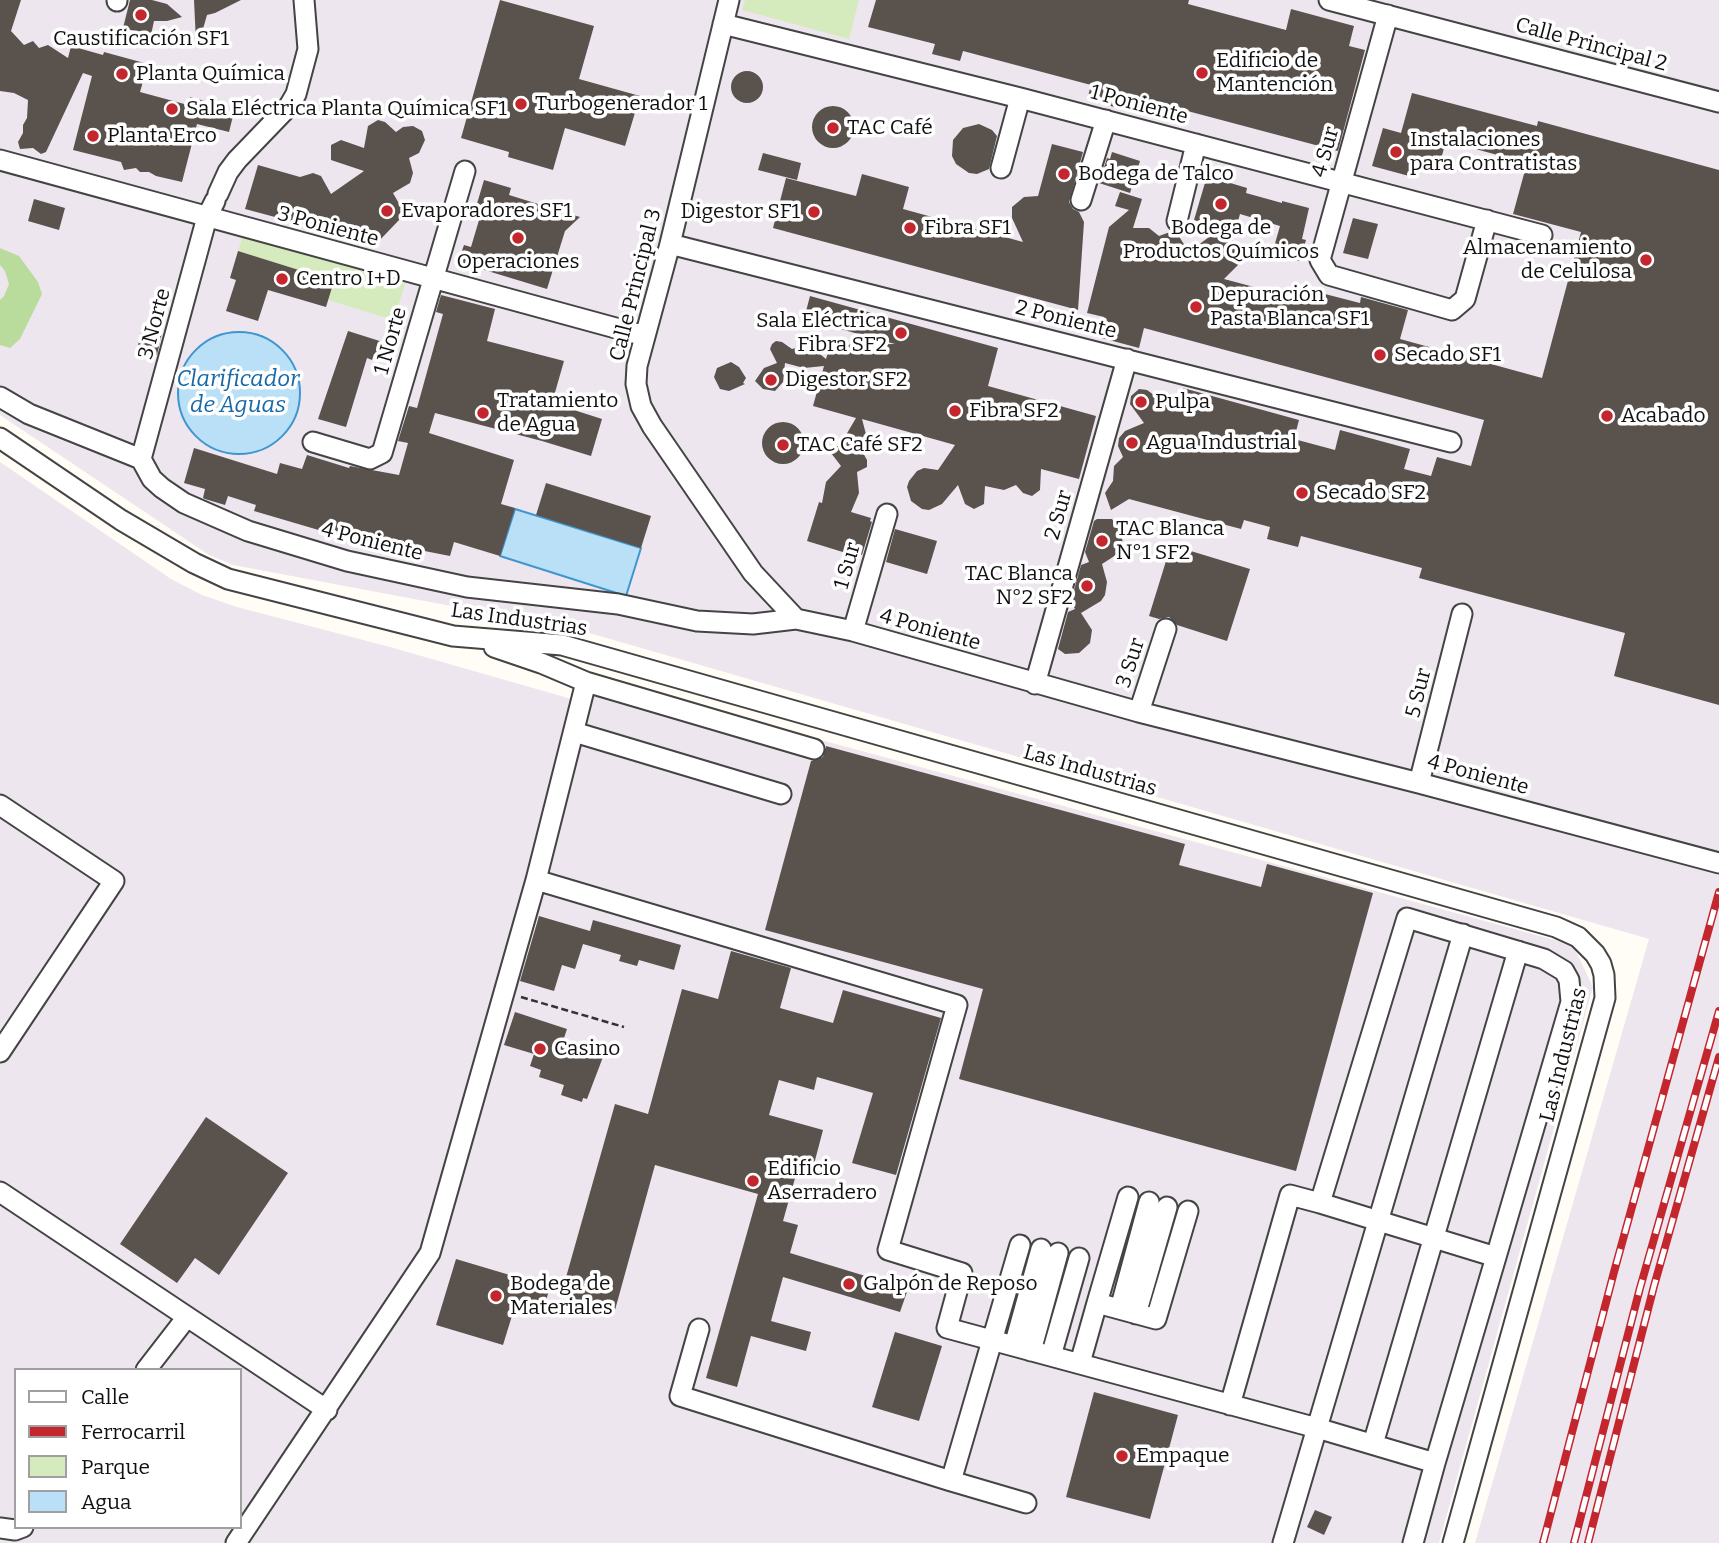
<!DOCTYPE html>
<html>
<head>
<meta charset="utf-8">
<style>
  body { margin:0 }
  #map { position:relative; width:1719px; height:1543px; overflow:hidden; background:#fffdf5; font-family:Bitter,serif }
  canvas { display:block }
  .legend { position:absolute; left:14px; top:1368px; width:228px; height:161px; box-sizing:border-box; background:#fff; border:2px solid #a0a0a0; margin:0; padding:9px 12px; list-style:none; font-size:21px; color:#111 }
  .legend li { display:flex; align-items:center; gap:14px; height:35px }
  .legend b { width:35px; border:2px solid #a0a0a0 }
</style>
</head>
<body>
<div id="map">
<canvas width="1719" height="1543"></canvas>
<ul class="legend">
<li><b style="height:9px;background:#fff"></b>Calle</li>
<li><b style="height:9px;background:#c4262e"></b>Ferrocarril</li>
<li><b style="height:19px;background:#d5ebbd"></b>Parque</li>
<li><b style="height:19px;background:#b9e0f7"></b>Agua</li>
</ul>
</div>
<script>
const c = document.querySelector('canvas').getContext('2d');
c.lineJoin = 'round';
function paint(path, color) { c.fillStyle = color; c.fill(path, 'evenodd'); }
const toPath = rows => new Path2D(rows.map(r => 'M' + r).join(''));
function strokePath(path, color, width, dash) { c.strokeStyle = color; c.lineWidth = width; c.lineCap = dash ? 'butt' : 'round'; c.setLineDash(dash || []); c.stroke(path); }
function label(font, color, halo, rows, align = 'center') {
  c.font = font + ' Bitter,serif'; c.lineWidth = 7; c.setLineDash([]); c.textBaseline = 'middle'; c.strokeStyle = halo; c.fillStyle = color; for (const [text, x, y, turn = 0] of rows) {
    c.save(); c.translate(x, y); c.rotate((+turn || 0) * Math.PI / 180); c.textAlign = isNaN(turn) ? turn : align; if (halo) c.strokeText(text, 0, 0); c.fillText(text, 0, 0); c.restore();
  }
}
paint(toPath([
  [0,0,1719,0,1719,1543,1475,1543,1649,939,579,630,233,565,209,555,0,415],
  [0,462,171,579,202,595,237,607,390,647,575,700,583,675,1573,945,1593,987,1439,1543,0,1543],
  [16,1370,240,1370,240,1527,16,1527]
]), '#eee6ef');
paint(toPath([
  [745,0,859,0,849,39,742,10],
  [243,235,405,284,394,320,328,300,334,281,238,251]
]), '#d5ebbd');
paint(toPath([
  [0,248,19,256,38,282,42,294,20,339,10,348,0,345,0,300,4,296,9,284,5,271,0,265]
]), '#b9dc9c');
const water = toPath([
  '178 393a61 61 0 1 1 122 0a61 61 0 1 1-122 0Z',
  [515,509,641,548,626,596,500,556,515,509]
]);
paint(water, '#b9e0f7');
strokePath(water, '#3f96cf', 2);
paint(toPath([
  [0,0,21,0,11,31,24,45,33,41,39,48,48,45,68,58,71,46,103,55,104,52,148,64,140,92,188,105,190,97,220,105,219,113,233,116,229,132,197,124,182,182,156,176,149,172,140,172,136,168,124,170,121,162,73,150,92,76,83,73,46,152,41,154,33,148,20,149,18,142,23,133,23,125,27,118,28,100,14,93,0,91],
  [130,0,152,0,167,4,182,17,167,21,154,21,151,35,123,28],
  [194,0,241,0,215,13,207,15,199,43,196,42],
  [500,0,594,26,579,79,640,96,625,146,565,128,553,170,508,157,509,152,461,138],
  [876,0,1189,0,1188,4,1286,30,1291,9,1354,26,1349,46,1365,50,1338,151,1146,100,1142,114,1087,100,1091,85,963,51,960,61,932,54,935,44,868,27],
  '731 87a16 16 0 1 1 32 0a16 16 0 1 1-32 0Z',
  [1412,93,1537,126,1538,121,1719,170,1719,705,1614,676,1625,633,1419,578,1422,568,1301,536,1298,547,1267,539,1270,527,1244,520,1241,529,1129,499,1111,510,1105,493,1113,481,1114,466,1123,457,1118,446,1119,438,1125,431,1144,423,1130,404,1131,396,1139,389,1147,390,1165,403,1168,393,1180,397,1183,388,1299,420,1294,439,1335,450,1340,430,1410,449,1404,469,1431,476,1437,457,1471,466,1484,420,1144,328,1139,348,1098,337,1104,317,1087,313,1109,227,1129,210,1115,206,1120,192,1142,199,1133,228,1149,228,1159,236,1170,232,1178,235,1189,252,1221,228,1194,220,1207,176,1247,188,1246,193,1282,203,1282,201,1309,208,1302,239,1306,240,1300,261,1272,254,1280,226,1240,214,1232,243,1240,250,1242,261,1224,279,1318,304,1321,293,1360,303,1361,297,1408,310,1400,339,1542,378,1581,232,1513,214,1527,163,1446,141,1438,170,1412,164,1409,176,1372,166,1383,128,1401,133],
  '812 127a21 21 0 1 1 42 0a21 21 0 1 1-42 0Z',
  [378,120,385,122,396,132,403,127,413,126,422,131,425,140,419,153,409,158,413,173,410,183,393,193,402,209,400,219,376,244,245,209,258,165,300,177,313,173,321,176,331,194,364,171,331,160,331,145,341,140,364,148,368,126],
  [979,124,992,130,997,136,989,169,977,174,969,173,956,164,952,156,953,140,963,128],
  [1052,144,1083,152,1069,202,1073,209,1079,212,1084,222,1078,310,773,228,786,178,856,196,862,174,909,187,903,209,1023,242,1012,218,1012,207,1024,197,1038,196],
  [1112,152,1140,161,1130,193,1099,183,1107,158,1110,159],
  [763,153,801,163,797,180,758,170],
  [484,180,511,188,509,195,580,217,565,231,547,289,458,262,464,245,471,247,482,210,476,207],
  [34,199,65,208,59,230,28,221],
  [1353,218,1378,224,1368,259,1343,253],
  [238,251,334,281,326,307,268,290,258,321,226,311,236,280,230,278],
  [441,295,495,309,487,341,564,361,552,403,602,419,591,456,542,441,435,413,429,433,514,460,501,504,515,508,500,556,454,542,450,556,389,544,323,528,322,531,254,511,256,505,228,496,225,505,205,499,203,498,205,489,184,483,194,448,277,474,280,463,302,469,307,455,349,468,350,466,399,475,408,443,398,441,409,406,417,408,443,314,436,312],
  [810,296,998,348,988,386,1096,416,1079,479,1041,469,1040,490,1032,496,1023,493,1016,485,1004,490,985,486,984,504,974,509,965,504,958,485,942,504,929,510,922,509,911,501,907,487,909,481,917,471,924,468,938,470,955,445,862,419,867,438,862,451,867,460,867,467,857,472,859,493,851,512,871,518,870,521,872,522,862,555,860,554,859,557,807,541,819,502,822,503,826,482,841,466,831,453,835,447,844,444,846,435,856,418,813,406,824,366,804,368,785,363,783,382,775,391,763,389,755,381,764,368,777,363,770,349,772,344,776,341,782,342,792,349,809,345,826,359,830,345,895,344,804,319],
  [142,328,162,333,157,355,137,350],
  [348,331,386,343,382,356,374,354,372,360,367,358,346,427,318,419],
  [731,362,739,367,746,378,743,383,745,384,729,391,720,389,714,377,717,368],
  '762 443a21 21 0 1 1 42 0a21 21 0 1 1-42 0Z',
  [546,483,651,516,641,548,536,515],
  [1097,519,1112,519,1120,530,1123,543,1116,555,1102,564,1107,582,1105,595,1101,601,1081,613,1092,630,1090,643,1079,653,1065,654,1058,649,1068,612,1075,609,1071,601,1081,565,1089,562,1085,552,1094,521],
  [895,529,937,541,927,574,886,562],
  [1171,545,1250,569,1227,641,1177,625,1169,617,1159,619,1149,616],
  [826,746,1185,844,1179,865,1261,887,1267,864,1373,893,1296,1171,959,1079,983,989,765,930,811,761,823,757],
  [539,916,590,931,593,920,681,945,674,970,639,960,637,966,619,961,621,955,583,944,575,969,562,965,554,991,520,981],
  [731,951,791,968,780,1008,833,1023,843,990,941,1018,896,1175,852,1163,873,1093,817,1077,814,1090,779,1080,769,1115,823,1130,813,1168,799,1164,783,1221,798,1225,790,1253,908,1289,900,1312,783,1277,771,1321,811,1332,806,1351,751,1336,737,1387,706,1378,758,1194,655,1165,615,1310,561,1295,615,1104,648,1114,682,989,718,999],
  [515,1012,567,1029,562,1044,603,1057,587,1099,583,1098,582,1102,561,1095,564,1085,539,1077,541,1070,530,1066,534,1054,504,1045],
  [206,1117,288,1173,219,1275,195,1258,177,1283,120,1244],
  [456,1259,550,1287,542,1314,515,1306,503,1345,436,1325],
  [895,1332,942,1346,919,1421,872,1407],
  [1094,1392,1178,1415,1150,1519,1066,1497],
  [1315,1510,1332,1517,1324,1535,1307,1527]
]), '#5a524d');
const minor = toPath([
  [729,0,670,244,637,366,636,384,641,406,652,426,753,573,796,619],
  [1329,0,1719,102],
  [117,1,117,0],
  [1388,15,1320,260,1329,275,1452,310,1465,299,1487,220],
  [723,24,1020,98,1542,235],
  [0,160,645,336],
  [1001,168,1020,98],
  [218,194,228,172,237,160,289,106,296,94,308,49,304,0],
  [1081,200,1106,120],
  [1177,221,1196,144],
  [670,244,1451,442],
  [0,397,29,414,141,459],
  [0,438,121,520,194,563,228,579,453,636,562,645,1556,927,1578,937,1595,954,1601,964,1604,975,1605,998,1453,1543],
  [313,442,370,459,382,453,465,171],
  [141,459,152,479,162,488,184,503,248,531,347,561,467,587,618,604,697,621,753,624,796,619,853,631,1139,712,1419,783,1719,863],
  [141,459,207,217,215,201],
  [853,631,887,514],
  [586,682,814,749],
  [1035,684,1127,359],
  [1139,712,1166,629],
  [574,732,781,794],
  [1419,783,1462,614],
  [0,805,114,881,0,1052],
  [536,880,957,1005,888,1250,962,1273,947,1328,1317,1428,1435,1463,1496,1257,1571,1002,1569,980,1564,971,1544,959,1407,918,1320,1203,1496,1257],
  [0,1192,327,1410],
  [1097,1303,1128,1197],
  [1120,1309,1149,1202],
  [1136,1314,1167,1207],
  [699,1329,680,1396,951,1481,1020,1245],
  [1014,1346,1041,1249],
  [1031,1351,1058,1253],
  [1051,1356,1079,1258],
  [1080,1363,1097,1303,1156,1319,1188,1211],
  [146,1370,187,1317],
  [1230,1405,1290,1195,1320,1203],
  [1373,1444,1518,951],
  [951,1481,1026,1503],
  [0,1528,15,1530,23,1527],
  [236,1543,430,1253,536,880,586,682,541,663,494,647],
  [1283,1543,1463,934],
  [1413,1543,1435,1463]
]);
strokePath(minor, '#444', 23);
strokePath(toPath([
  [521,997,624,1027]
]), '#333', 2.5, [7, 3.5]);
strokePath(minor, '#fff', 19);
const rail = toPath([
  [1543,1543,1614,1272,1719,892],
  [1574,1543,1640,1288,1719,1011],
  [1588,1543,1654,1286,1719,1057]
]);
strokePath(rail, '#c4262e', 8);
strokePath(rail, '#fff', 5, [16]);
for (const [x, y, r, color] of [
  [141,15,7,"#c4262e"],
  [1202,73,7,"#c4262e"],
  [122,74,7,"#c4262e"],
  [521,104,7,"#c4262e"],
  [172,109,7,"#c4262e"],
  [833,128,7,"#c4262e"],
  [93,136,7,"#c4262e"],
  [1396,152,7,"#c4262e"],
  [1064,174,7,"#c4262e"],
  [1221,204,7,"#c4262e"],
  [387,211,7,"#c4262e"],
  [814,212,7,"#c4262e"],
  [910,228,7,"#c4262e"],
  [518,238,7,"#c4262e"],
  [1646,260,7,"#c4262e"],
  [282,279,7,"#c4262e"],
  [1196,307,7,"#c4262e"],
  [901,333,7,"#c4262e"],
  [1380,355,7,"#c4262e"],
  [771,380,7,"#c4262e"],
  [1141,402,7,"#c4262e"],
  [955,411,7,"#c4262e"],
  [483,413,7,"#c4262e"],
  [1607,416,7,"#c4262e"],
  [1132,443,7,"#c4262e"],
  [783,445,7,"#c4262e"],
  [1302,493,7,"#c4262e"],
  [1102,541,7,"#c4262e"],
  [1087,586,7,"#c4262e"],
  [540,1049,7,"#c4262e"],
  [753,1181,7,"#c4262e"],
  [849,1284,7,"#c4262e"],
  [496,1296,7,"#c4262e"],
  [1122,1456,7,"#c4262e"]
]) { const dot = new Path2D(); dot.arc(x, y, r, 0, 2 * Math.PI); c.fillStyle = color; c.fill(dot); strokePath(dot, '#fff', 2.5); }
label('21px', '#111', '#fff', [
  ["Caustificación SF1",141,39,"center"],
  ["Edificio de",1216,61],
  ["Mantención",1216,85],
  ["Planta Química",136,74],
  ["Turbogenerador 1",535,104],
  ["Sala Eléctrica Planta Química SF1",186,109],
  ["TAC Café",847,128],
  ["Planta Erco",107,136],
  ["Instalaciones",1410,140],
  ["para Contratistas",1410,164],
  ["Bodega de Talco",1078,174],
  ["Evaporadores SF1",401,211],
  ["Digestor SF1",800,212,"right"],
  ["Fibra SF1",924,228],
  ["Bodega de",1221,228,"center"],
  ["Productos Químicos",1221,252,"center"],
  ["Almacenamiento",1632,248,"right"],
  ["de Celulosa",1632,272,"right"],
  ["Operaciones",518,262,"center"],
  ["Centro I+D",296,279],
  ["Depuración",1210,295],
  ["Pasta Blanca SF1",1210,319],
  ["Sala Eléctrica",887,321,"right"],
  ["Fibra SF2",887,345,"right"],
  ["Secado SF1",1394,355],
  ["Digestor SF2",785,380],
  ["Tratamiento",497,401],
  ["de Agua",497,425],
  ["Pulpa",1155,402],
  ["Fibra SF2",969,411],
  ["Acabado",1621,416],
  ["Agua Industrial",1146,443],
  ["TAC Café SF2",797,445],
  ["Secado SF2",1316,493],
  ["TAC Blanca",1116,529],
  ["N°1 SF2",1116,553],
  ["TAC Blanca",1073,574,"right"],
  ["N°2 SF2",1073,598,"right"],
  ["Casino",554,1049],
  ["Edificio",767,1169],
  ["Aserradero",767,1193],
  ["Bodega de",510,1284],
  ["Materiales",510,1308],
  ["Galpón de Reposo",863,1284],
  ["Empaque",1136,1456]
], 'left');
label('21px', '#111', '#fff', [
  ["Calle Principal 2",1591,45,15],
  ["1 Poniente",1139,105,15],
  ["4 Sur",1326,152,-74],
  ["3 Poniente",328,227,15],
  ["Calle Principal 3",636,285,-76],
  ["2 Poniente",1066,320,14],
  ["3 Norte",155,324,-75],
  ["1 Norte",391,341,-74],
  ["2 Sur",1059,515,-74],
  ["4 Poniente",372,542,14],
  ["1 Sur",848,566,-74],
  ["Las Industrias",519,620,8],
  ["4 Poniente",930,630,16],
  ["3 Sur",1131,663,-72],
  ["5 Sur",1419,693,-76],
  ["Las Industrias",1090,771,16],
  ["4 Poniente",1478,775,15],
  ["Las Industrias",1564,1055,-76]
]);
label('italic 23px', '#1768a6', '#fff', [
  ["Clarificador",238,380],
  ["de Aguas",238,406]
]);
</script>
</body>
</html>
